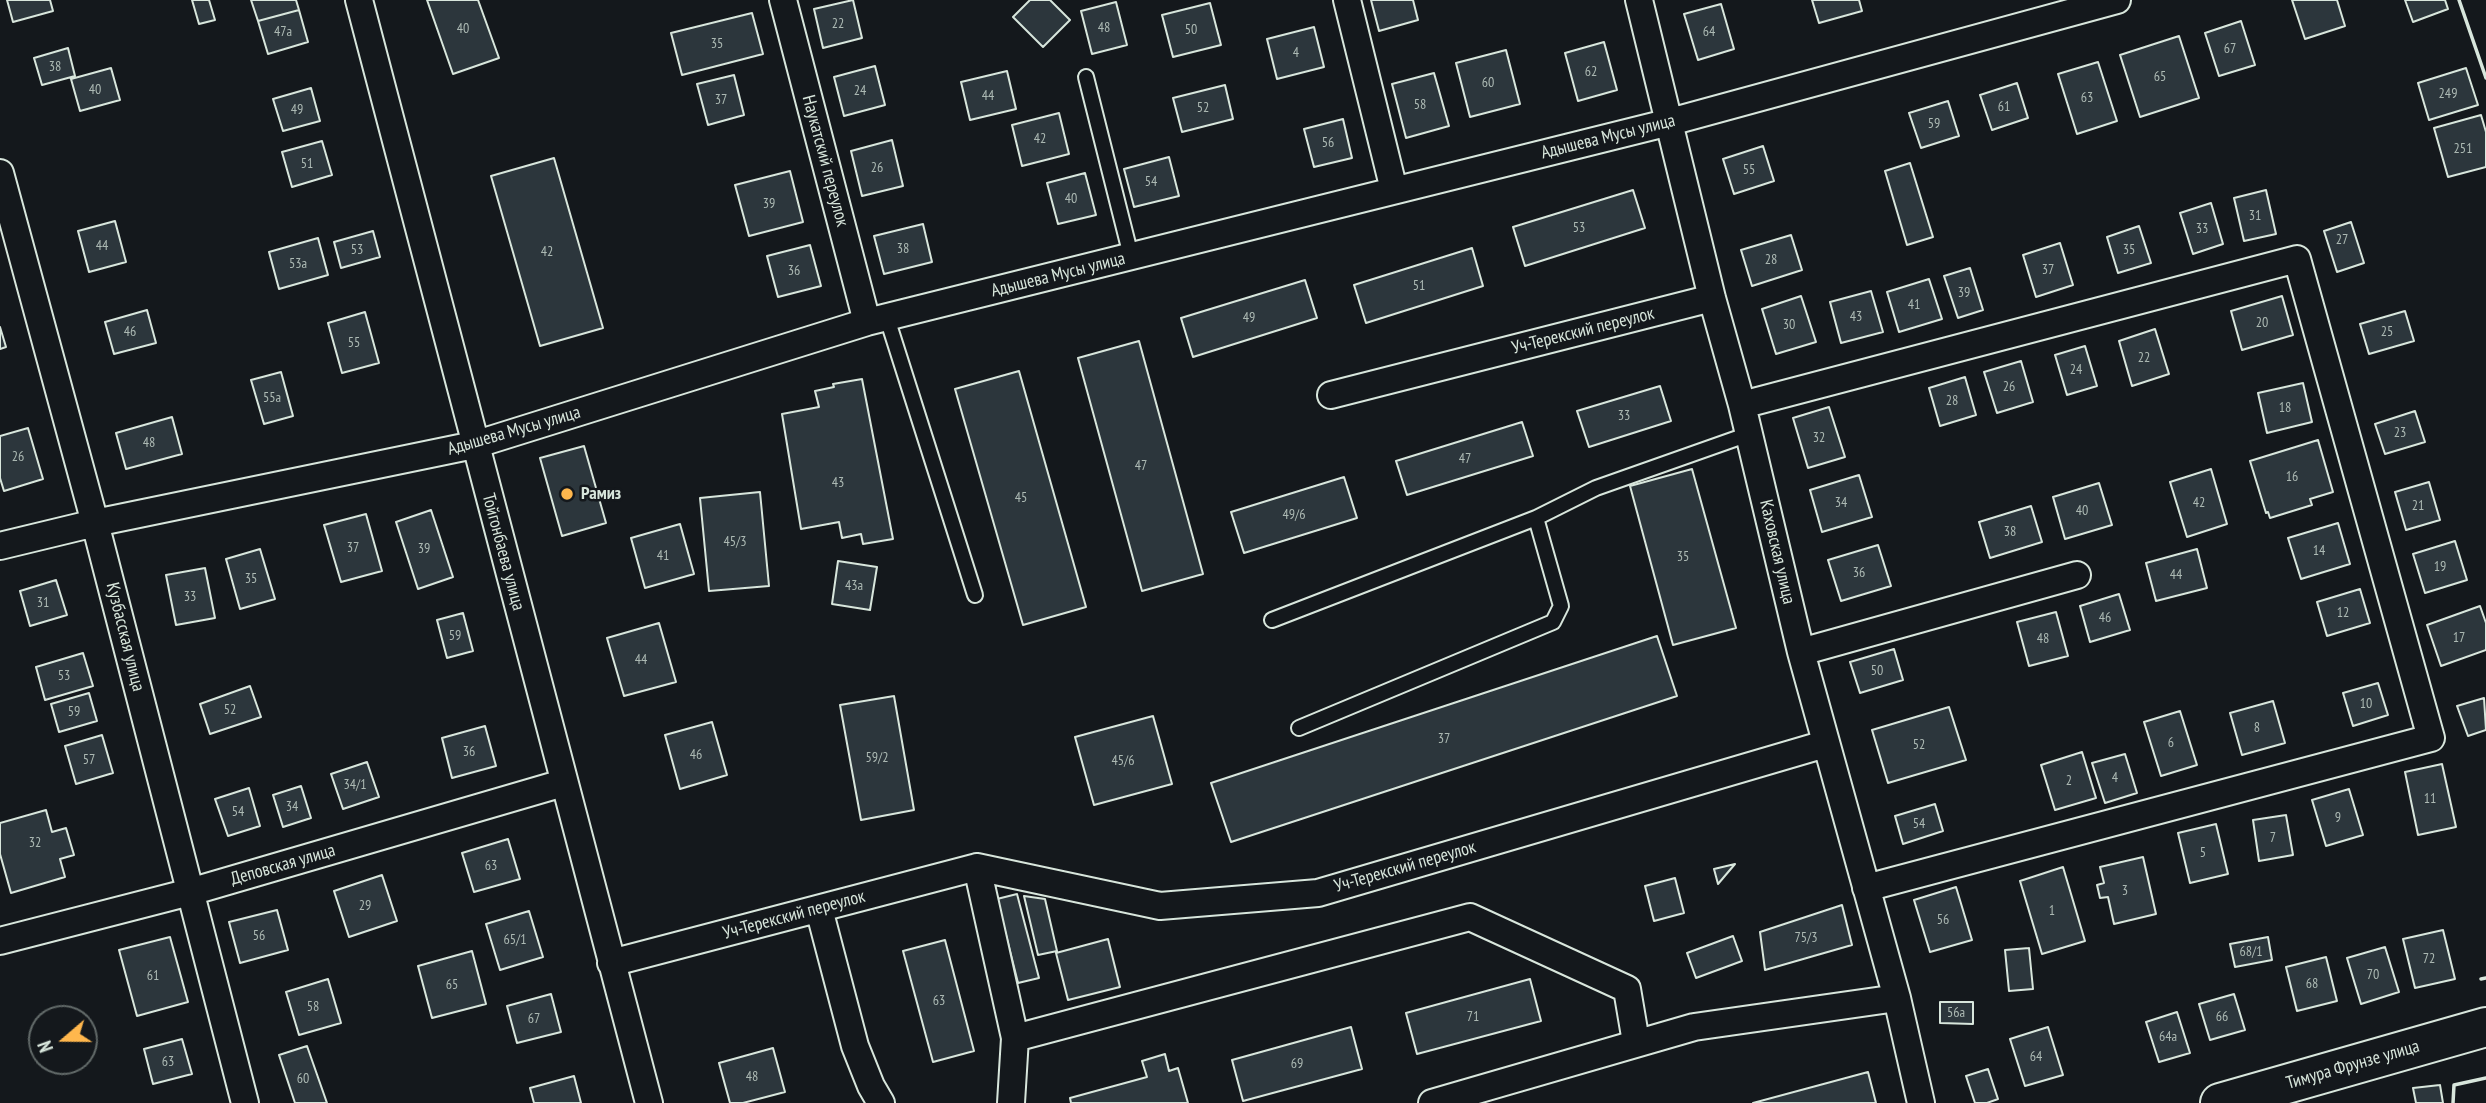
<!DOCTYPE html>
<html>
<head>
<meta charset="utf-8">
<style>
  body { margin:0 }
  #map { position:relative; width:2486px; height:1103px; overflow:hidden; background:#14181c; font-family:"PT Sans Narrow",sans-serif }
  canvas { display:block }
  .north { position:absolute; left:28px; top:1005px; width:70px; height:70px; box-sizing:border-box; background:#14181c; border:2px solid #626a69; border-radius:50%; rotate:250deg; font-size:19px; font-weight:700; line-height:28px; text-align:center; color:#d8e6dc }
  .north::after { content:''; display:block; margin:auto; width:24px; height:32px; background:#ffb74d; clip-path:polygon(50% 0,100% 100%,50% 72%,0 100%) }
</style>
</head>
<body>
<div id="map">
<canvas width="2486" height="1103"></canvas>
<div class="north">N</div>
</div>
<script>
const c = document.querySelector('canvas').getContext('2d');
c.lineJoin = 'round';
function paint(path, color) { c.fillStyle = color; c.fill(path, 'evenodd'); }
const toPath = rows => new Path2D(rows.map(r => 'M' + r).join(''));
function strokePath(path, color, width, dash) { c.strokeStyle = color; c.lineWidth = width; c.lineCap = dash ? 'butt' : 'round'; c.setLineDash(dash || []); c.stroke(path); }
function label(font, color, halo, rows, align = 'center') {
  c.font = font + ' "PT Sans Narrow",sans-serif'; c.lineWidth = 5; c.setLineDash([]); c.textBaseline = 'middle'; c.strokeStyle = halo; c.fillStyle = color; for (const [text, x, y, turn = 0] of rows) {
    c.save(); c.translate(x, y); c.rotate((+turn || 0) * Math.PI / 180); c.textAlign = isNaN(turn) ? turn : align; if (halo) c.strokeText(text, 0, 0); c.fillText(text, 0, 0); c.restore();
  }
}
const building = toPath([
  [7,0,50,0,53,11,13,22,7,0],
  [192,0,209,0,215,20,199,24,192,0],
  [251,0,296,0,299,10,258,21,251,0],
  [427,0,478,0,499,58,453,74,427,0],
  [853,0,862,38,823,48,814,9,853,0],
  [1030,0,1050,0,1070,20,1043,47,1013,17,1030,0],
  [1371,0,1413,0,1418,20,1379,31,1371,0],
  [1812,0,1859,0,1862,11,1819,23,1812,0],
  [2292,0,2337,0,2345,26,2305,39,2292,0],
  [2405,0,2445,0,2448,9,2413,22,2405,0],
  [1116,2,1127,45,1092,54,1081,11,1116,2],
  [1210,3,1221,45,1173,57,1162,15,1210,3],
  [1721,4,1734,49,1698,60,1684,14,1721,4],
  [299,10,308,42,268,54,258,21,299,10],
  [752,13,763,54,682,75,671,33,752,13],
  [2241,21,2255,65,2219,76,2205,33,2241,21],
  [1314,27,1324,67,1277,79,1267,39,1314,27],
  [2179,36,2199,98,2140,117,2120,55,2179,36],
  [1604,42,1617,90,1578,101,1565,53,1604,42],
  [68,48,75,76,42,85,34,58,68,48],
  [1506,50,1520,104,1470,117,1456,63,1506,50],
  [2098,62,2117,121,2077,134,2058,74,2098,62],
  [875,66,885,105,844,116,834,77,875,66],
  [111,68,120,100,80,111,71,79,111,68],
  [2466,68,2478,105,2429,120,2418,83,2466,68],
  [1007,71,1016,109,970,120,961,82,1007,71],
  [1434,73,1449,126,1406,138,1392,84,1434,73],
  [734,75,744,115,708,125,697,84,734,75],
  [2017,83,2028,118,1992,130,1980,95,2017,83],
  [1225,85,1233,119,1182,132,1173,98,1225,85],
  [311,88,320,121,283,131,273,99,311,88],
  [1948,101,1959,136,1921,148,1909,113,1948,101],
  [1059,113,1069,154,1022,166,1012,125,1059,113],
  [2481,115,2486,132,2486,167,2448,177,2434,128,2481,115],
  [1343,119,1352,158,1314,167,1304,129,1343,119],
  [892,140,903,186,862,196,851,151,892,140],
  [322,141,332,175,292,187,282,152,322,141],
  [1763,146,1774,181,1734,194,1723,159,1763,146],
  [1169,157,1179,196,1134,207,1124,169,1169,157],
  [554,158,603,328,540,346,491,176,554,158],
  [1910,163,1933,237,1907,245,1885,171,1910,163],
  [790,171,803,222,749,236,735,185,790,171],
  [1085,173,1096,215,1058,224,1047,183,1085,173],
  [1633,190,1645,228,1525,266,1513,227,1633,190],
  [2266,190,2276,234,2244,241,2234,198,2266,190],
  [2211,203,2223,244,2193,254,2180,213,2211,203],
  [115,221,126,262,89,272,78,231,115,221],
  [2351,222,2364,263,2337,272,2324,231,2351,222],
  [923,224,932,262,884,274,874,236,923,224],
  [2139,226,2151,263,2118,273,2107,237,2139,226],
  [373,231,380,257,341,268,334,242,373,231],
  [1791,235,1802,270,1752,286,1741,250,1791,235],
  [318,238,328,275,279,289,269,252,318,238],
  [2060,243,2073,285,2036,297,2023,255,2060,243],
  [810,245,821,286,778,297,767,256,810,245],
  [1472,248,1483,286,1366,323,1354,285,1472,248],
  [1970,268,1983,310,1958,318,1944,276,1970,268],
  [1929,279,1942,319,1899,332,1887,292,1929,279],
  [1305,280,1317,318,1193,357,1181,318,1305,280],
  [1871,291,1883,332,1841,343,1830,302,1871,291],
  [1801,296,1816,342,1776,354,1762,309,1801,296],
  [2282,296,2293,335,2242,350,2231,311,2282,296],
  [147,310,156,343,114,354,105,322,147,310],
  [2405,311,2414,341,2369,354,2360,324,2405,311],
  [365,312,379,363,342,373,328,323,365,312],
  [0,327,6,347,0,349,0,327],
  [2155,329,2169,374,2132,386,2119,341,2155,329],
  [1139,341,1203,574,1142,591,1078,358,1139,341],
  [2085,346,2097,386,2067,395,2055,355,2085,346],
  [2021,361,2033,402,1997,413,1984,372,2021,361],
  [1019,371,1086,607,1023,625,955,389,1019,371],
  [281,372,293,416,264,424,251,380,281,372],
  [1965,377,1976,415,1940,426,1929,388,1965,377],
  [862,379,893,539,863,544,861,534,842,538,839,522,801,529,782,414,819,407,815,391,834,387,833,384,862,379],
  [2303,383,2312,422,2267,433,2258,393,2303,383],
  [1660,386,1671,421,1589,447,1577,411,1660,386],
  [1829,407,1845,457,1808,468,1793,418,1829,407],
  [2415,411,2425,442,2385,454,2375,424,2415,411],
  [172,417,182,454,126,469,116,433,172,417],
  [1522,422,1533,456,1407,495,1396,461,1522,422],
  [28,428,43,479,4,491,0,478,0,436,28,428],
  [2318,440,2333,492,2310,499,2312,505,2270,518,2268,512,2266,513,2250,461,2318,440],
  [584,446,606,523,562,536,540,458,584,446],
  [1692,469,1736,628,1673,645,1630,486,1692,469],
  [2211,469,2227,524,2187,537,2170,482,2211,469],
  [1859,475,1872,517,1822,532,1810,490,1859,475],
  [1344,477,1357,518,1244,553,1231,512,1344,477],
  [2429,482,2440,520,2406,530,2395,492,2429,482],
  [2099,483,2112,525,2065,539,2053,497,2099,483],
  [760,492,769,586,709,591,700,498,760,492],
  [2031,506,2042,542,1990,558,1979,522,2031,506],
  [431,510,453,577,418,589,396,522,431,510],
  [366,514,382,571,341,582,324,525,366,514],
  [2338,523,2350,564,2301,579,2288,538,2338,523],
  [680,524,694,574,645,588,631,538,680,524],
  [2455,541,2467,580,2425,593,2413,554,2455,541],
  [1878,545,1891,586,1841,601,1828,560,1878,545],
  [260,549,275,599,240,609,226,559,260,549],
  [2197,549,2207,588,2156,601,2146,563,2197,549],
  [838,561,877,567,870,610,832,604,838,561],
  [205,568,215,618,176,625,166,575,205,568],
  [56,580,67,615,30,626,20,591,56,580],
  [2360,589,2370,623,2327,636,2317,602,2360,589],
  [2119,594,2130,630,2090,642,2080,606,2119,594],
  [2480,606,2486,623,2486,650,2441,666,2427,625,2480,606],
  [2056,612,2068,656,2029,666,2017,622,2056,612],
  [463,613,473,651,447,658,437,620,463,613],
  [659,623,676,682,624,696,607,638,659,623],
  [1657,636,1677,696,1231,842,1211,783,1657,636],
  [1894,649,1903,680,1860,693,1850,662,1894,649],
  [83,653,93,686,45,700,36,667,83,653],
  [2378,683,2388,715,2353,726,2343,693,2378,683],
  [250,686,261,717,210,734,200,704,250,686],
  [89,693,97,721,59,732,51,704,89,693],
  [894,696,914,810,861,820,840,705,894,696],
  [2484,698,2486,730,2468,736,2457,706,2484,698],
  [2273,701,2285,743,2242,755,2230,713,2273,701],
  [1949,707,1966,760,1888,783,1872,730,1949,707],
  [2180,711,2197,765,2161,776,2144,722,2180,711],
  [1153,716,1172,784,1094,805,1075,737,1153,716],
  [712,722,727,775,680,789,665,735,712,722],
  [485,726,496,766,452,778,442,738,485,726],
  [102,735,113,773,76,784,65,746,102,735],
  [2082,752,2096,798,2055,810,2041,765,2082,752],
  [2125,754,2137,793,2105,803,2092,763,2125,754],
  [367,762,379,797,343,809,331,774,367,762],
  [2442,764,2456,827,2418,835,2405,772,2442,764],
  [301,786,311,818,283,827,273,795,301,786],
  [249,788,260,826,228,836,215,799,249,788],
  [2349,789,2363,835,2326,846,2312,800,2349,789],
  [1935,804,1943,831,1903,844,1895,816,1935,804],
  [46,810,52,832,66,828,74,855,60,859,65,877,11,893,0,854,0,823,46,810],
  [2286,815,2293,855,2259,861,2253,820,2286,815],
  [2216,824,2228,874,2190,883,2178,833,2216,824],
  [508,839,520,879,474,892,462,853,508,839],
  [2143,857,2156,914,2114,924,2108,897,2100,898,2097,885,2104,883,2100,867,2143,857],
  [1735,864,1718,884,1714,869,1735,864],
  [2063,867,2085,941,2042,954,2020,881,2063,867],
  [382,875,397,921,349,937,334,891,382,875],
  [1675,878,1684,913,1654,921,1645,886,1675,878],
  [1956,887,1972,940,1930,952,1914,900,1956,887],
  [1017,894,1039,978,1018,983,997,899,1017,894],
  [1024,896,1045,899,1057,951,1038,955,1024,896],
  [1842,905,1852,945,1765,970,1760,932,1842,905],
  [277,910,288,950,240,963,229,922,277,910],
  [529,911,543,957,500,970,486,924,529,911],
  [2443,930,2455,979,2415,988,2403,939,2443,930],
  [1733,936,1742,961,1696,978,1687,953,1733,936],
  [170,937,188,1002,137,1016,119,950,170,937],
  [2268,937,2272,960,2235,967,2230,944,2268,937],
  [1108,939,1120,987,1068,1000,1056,953,1108,939],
  [945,940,974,1051,933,1062,903,951,945,940],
  [2385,947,2399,992,2361,1004,2347,958,2385,947],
  [2029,948,2033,989,2009,991,2005,950,2029,948],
  [472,951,486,1004,432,1018,418,966,472,951],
  [2326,957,2337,1001,2297,1011,2286,967,2326,957],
  [328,979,341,1023,299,1035,286,992,328,979],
  [1530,979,1541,1021,1417,1054,1406,1013,1530,979],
  [551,994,561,1032,517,1043,507,1006,551,994],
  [2234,994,2245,1030,2210,1040,2199,1004,2234,994],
  [1940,1002,1973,1002,1973,1024,1940,1023,1940,1002],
  [2177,1012,2190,1053,2159,1062,2146,1022,2177,1012],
  [1351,1027,1362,1069,1243,1101,1232,1060,1351,1027],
  [2048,1027,2063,1075,2025,1086,2010,1039,2048,1027],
  [182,1039,192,1074,153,1084,144,1049,182,1039],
  [307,1046,327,1103,295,1103,279,1055,307,1046],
  [773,1048,785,1092,743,1103,730,1103,719,1063,773,1048],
  [1165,1054,1169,1071,1178,1068,1188,1103,1071,1103,1070,1098,1147,1077,1142,1061,1165,1054],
  [1988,1069,1998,1099,1987,1103,1975,1103,1966,1076,1988,1069],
  [1868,1072,1876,1103,1753,1103,1868,1072],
  [574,1076,581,1103,534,1103,530,1088,574,1076],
  [2440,1085,2443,1103,2416,1103,2413,1088,2440,1085]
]);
paint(building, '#2c363c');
strokePath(building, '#d8e6dc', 2);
const lane = toPath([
  [1086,77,1131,256],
  [887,318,975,595],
  [1272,620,1536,518],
  [1299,728,1553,622,1561,606,1536,518,1596,488,1749,434]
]);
const street = toPath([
  [359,0,649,1103],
  [783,0,867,322],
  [1347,0,1394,190],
  [1639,0,1712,298,1742,405,1801,652,1897,998,1921,1103],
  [0,173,95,523,245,1103],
  [1331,395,1712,298],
  [1742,405,2297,259,2431,738,1866,888],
  [0,546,95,523,474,445,867,322,1670,122,2117,0],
  [1801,652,2077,575],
  [977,867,1015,1038,1011,1103],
  [819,909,855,1046,871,1086,881,1103],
  [0,941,190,892,563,783],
  [611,963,977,867,1160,906,1318,893,1825,744],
  [1015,1038,1470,917,1627,989,1636,1042],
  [1432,1103,1694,1027,1897,998]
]);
const secondary = toPath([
  [2220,1103,2486,1027]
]);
strokePath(lane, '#d8e6dc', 18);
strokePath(street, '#d8e6dc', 30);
strokePath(secondary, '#d8e6dc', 42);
strokePath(lane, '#14181c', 14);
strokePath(street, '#14181c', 26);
strokePath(secondary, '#14181c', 38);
strokePath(toPath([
  [2459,0,2486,78],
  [2481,979,2486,978],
  [2453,1103,2454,1085,2486,1078]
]), '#d8e6dc', 3.5);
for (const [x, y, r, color] of [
  [567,494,7,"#ffb74d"]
]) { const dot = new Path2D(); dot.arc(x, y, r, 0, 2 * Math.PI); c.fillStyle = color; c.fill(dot); strokePath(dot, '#14181c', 2.5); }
label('14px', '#adbab4', null, [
  ["22",838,24],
  ["48",1104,28],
  ["40",463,29],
  ["50",1191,30],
  ["47а",283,32],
  ["64",1709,32],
  ["35",717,44],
  ["67",2230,49],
  ["4",1296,53],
  ["38",55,67],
  ["62",1591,72],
  ["65",2160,77],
  ["60",1488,83],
  ["40",95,90],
  ["24",860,91],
  ["249",2448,94],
  ["44",988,96],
  ["63",2087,98],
  ["37",721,100],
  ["58",1420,105],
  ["61",2004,107],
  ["52",1203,108],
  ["49",297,110],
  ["59",1934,124],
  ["42",1040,139],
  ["56",1328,143],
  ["251",2463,149],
  ["51",307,164],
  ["26",877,168],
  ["55",1749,170],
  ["54",1151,182],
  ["40",1071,199],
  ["39",769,204],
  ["31",2255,216],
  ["53",1579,228],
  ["33",2202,229],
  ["27",2342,240],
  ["44",102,246],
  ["38",903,249],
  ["53",357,250],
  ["35",2129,250],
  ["42",547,252],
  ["28",1771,260],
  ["53а",298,264],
  ["37",2048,270],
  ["36",794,271],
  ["51",1419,286],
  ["39",1964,293],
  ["41",1914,305],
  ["43",1856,317],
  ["49",1249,318],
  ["20",2262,323],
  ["30",1789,325],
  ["46",130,332],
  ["25",2387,332],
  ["55",354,343],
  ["22",2144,358],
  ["24",2076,370],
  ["26",2009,387],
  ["55а",272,398],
  ["28",1952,401],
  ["18",2285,408],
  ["33",1624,416],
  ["23",2400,433],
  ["32",1819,438],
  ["48",149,443],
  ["26",18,457],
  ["47",1465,459],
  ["47",1141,466],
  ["16",2292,477],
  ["43",838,483],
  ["45",1021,498],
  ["34",1841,503],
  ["42",2199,503],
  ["21",2418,506],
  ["40",2082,511],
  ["49/6",1294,515],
  ["38",2010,532],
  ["45/3",735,542],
  ["37",353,548],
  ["39",424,549],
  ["14",2319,551],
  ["41",663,556],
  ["35",1683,557],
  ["19",2440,567],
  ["36",1859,573],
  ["44",2176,575],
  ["35",251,579],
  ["43а",854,586],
  ["33",190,597],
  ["31",43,603],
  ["12",2343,613],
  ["46",2105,618],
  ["59",455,636],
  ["17",2459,638],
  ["48",2043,639],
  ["44",641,660],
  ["50",1877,671],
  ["53",64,676],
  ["10",2366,704],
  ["52",230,710],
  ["59",74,712],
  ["8",2257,728],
  ["37",1444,739],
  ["6",2171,743],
  ["52",1919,745],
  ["36",469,752],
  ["46",696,755],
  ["59/2",877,758],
  ["57",89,760],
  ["45/6",1123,761],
  ["4",2115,778],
  ["2",2069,781],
  ["34/1",355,785],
  ["11",2430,799],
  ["34",292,807],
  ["54",238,812],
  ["9",2338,818],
  ["54",1919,824],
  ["7",2273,838],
  ["32",35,843],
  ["5",2203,853],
  ["63",491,866],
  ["3",2125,891],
  ["29",365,906],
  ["1",2052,911],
  ["56",1943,920],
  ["56",259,936],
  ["75/3",1806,938],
  ["65/1",515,940],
  ["68/1",2251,952],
  ["72",2429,959],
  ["70",2373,975],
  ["61",153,976],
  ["68",2312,984],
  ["65",452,985],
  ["63",939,1001],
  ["58",313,1007],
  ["56а",1956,1013],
  ["71",1473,1017],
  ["66",2222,1017],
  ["67",534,1019],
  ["64а",2168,1037],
  ["64",2036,1057],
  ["63",168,1062],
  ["69",1297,1064],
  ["48",752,1077],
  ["60",303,1079]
]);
label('18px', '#d8e6dc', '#14181c', [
  ["Адышева Мусы улица",1608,137,-14],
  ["Наукатский переулок",825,161,75],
  ["Адышева Мусы улица",1058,275,-14],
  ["Уч-Терекский переулок",1583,331,-14],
  ["Адышева Мусы улица",514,431,-16],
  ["Тойгонбаева улица",503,552,75],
  ["Каховская улица",1777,552,77],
  ["Кузбасская улица",125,637,76],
  ["Деповская улица",283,865,-16],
  ["Уч-Терекский переулок",1405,867,-16],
  ["Уч-Терекский переулок",794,915,-15],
  ["Тимура Фрунзе улица",2353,1065,-16]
]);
label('bold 18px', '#d8e6dc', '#14181c', [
  ["Рамиз",581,494]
], 'left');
</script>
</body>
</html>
